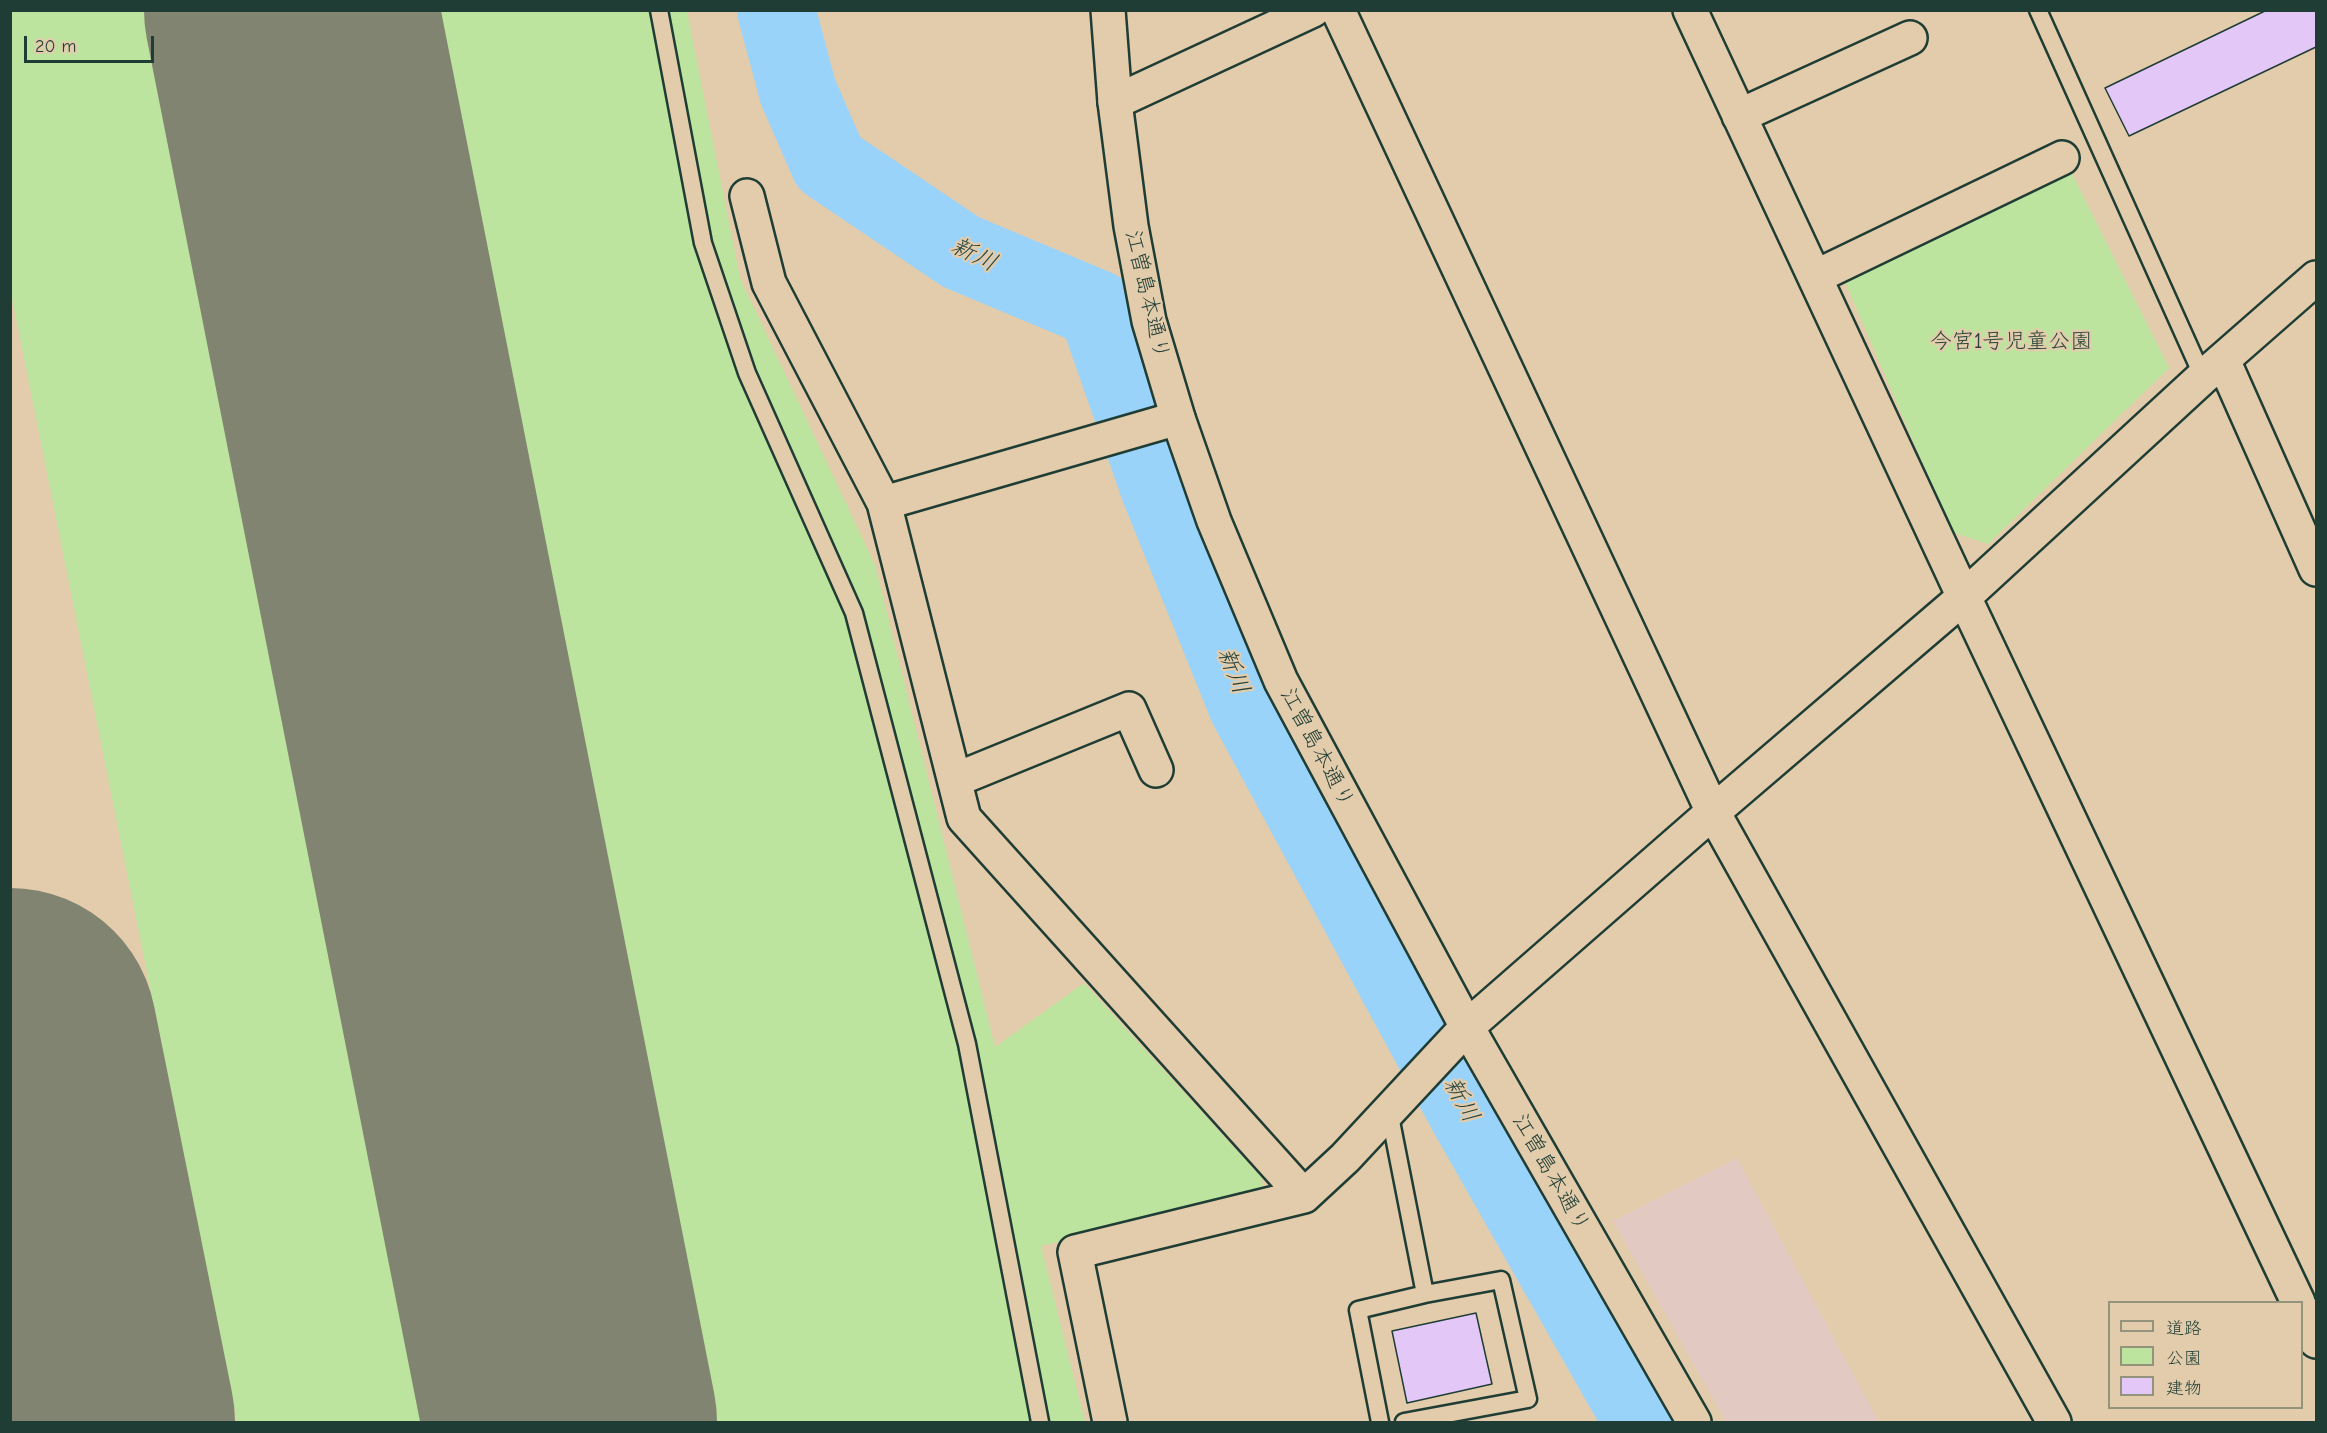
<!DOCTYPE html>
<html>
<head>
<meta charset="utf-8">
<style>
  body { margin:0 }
  #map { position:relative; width:2327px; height:1433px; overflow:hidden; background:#e2ccab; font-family:"Comic Neue","Klee One",sans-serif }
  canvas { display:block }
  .frame { position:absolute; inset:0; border:12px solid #1f3d34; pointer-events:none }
  .legend { position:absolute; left:2108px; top:1301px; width:195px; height:108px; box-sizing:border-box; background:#e2ccab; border:2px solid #94937b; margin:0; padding:8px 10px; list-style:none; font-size:18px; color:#1f3d34 }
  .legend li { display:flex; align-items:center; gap:12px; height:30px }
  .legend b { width:30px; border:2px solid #94937b }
  .scale { position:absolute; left:24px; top:36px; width:130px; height:27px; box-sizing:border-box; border:3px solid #1f3d34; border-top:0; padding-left:8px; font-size:18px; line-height:21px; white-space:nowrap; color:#1f3d34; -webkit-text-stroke:4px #e2ccab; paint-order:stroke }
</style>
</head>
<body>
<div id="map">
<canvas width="2327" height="1433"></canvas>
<div class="frame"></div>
<ul class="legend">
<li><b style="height:8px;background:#e2ccab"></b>道路</li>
<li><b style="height:16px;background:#bde49f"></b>公園</li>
<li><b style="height:16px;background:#e3c7f6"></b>建物</li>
</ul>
<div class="scale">20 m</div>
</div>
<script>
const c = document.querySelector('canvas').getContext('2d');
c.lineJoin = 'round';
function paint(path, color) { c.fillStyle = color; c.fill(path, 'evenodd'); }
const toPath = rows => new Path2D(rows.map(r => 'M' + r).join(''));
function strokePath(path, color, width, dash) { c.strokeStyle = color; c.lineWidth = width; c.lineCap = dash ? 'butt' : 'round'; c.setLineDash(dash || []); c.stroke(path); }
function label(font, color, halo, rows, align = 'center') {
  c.font = font + ' "Comic Neue","Klee One",sans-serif'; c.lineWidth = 4.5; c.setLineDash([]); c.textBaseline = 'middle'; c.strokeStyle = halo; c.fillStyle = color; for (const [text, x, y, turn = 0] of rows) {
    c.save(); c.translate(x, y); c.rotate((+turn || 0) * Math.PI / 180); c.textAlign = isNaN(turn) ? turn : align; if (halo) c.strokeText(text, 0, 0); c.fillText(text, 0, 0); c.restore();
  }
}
paint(toPath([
  [1737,1158,1879,1422,1726,1422,1613,1221]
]), '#e2cac2');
paint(toPath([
  [10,11,687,11,740,278,875,565,995,1047,1084,983,1261,1177,1264,1191,1041,1246,1085,1422,237,1422,11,293],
  [2070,170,2169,368,1988,544,1952,532,1843,277]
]), '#bde49f');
strokePath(toPath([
  [776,10,798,92,829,163,961,252,1097,309,1159,487,1248,707,1468,1114,1643,1422]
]), '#9ad3f9', 78);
strokePath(toPath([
  [10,1326,37,1269,49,1227]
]), '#808470', 117);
strokePath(toPath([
  [291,10,570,1422],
  [10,1035,88,1422]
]), '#808470', 294);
const building = toPath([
  [2267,10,2316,10,2316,47,2129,136,2105,88,2267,10],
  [1476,1313,1492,1384,1407,1403,1392,1331,1476,1313]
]);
paint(building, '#e3c7f6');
strokePath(building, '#1f3d34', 1.5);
const service = toPath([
  [659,10,703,243,747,373,854,613,967,1044,1040,1422],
  [2038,10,2203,377],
  [1389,1111,1425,1294],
  [1380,1422,1358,1310,1425,1294,1501,1280,1528,1399,1404,1422]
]);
const minor = toPath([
  [1338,10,1713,812,2054,1422],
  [1690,10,1964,597,2298,1302],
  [1115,102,1313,10],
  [1739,116,1910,38],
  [747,196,769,283,884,503,964,818,1304,1196],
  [1815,277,2062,158],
  [2223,360,2316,569],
  [884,503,1178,418],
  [955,780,1129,709,1156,770],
  [2302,1310,2316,1341],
  [1110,1422,1075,1252,1304,1196,1345,1158,1467,1027,1713,812,1964,597,2203,377,2316,278]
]);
const tertiary = toPath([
  [1108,10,1115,102,1131,226,1149,321,1178,418,1214,521,1281,681,1467,1027,1694,1422]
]);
strokePath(service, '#1f3d34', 21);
strokePath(minor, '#1f3d34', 38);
strokePath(tertiary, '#1f3d34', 38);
strokePath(service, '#e2ccab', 16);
strokePath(minor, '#e2ccab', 33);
strokePath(tertiary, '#e2ccab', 33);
label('22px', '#1f3d34', '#e2ccab', [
  ["江曽島本通り",1147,295,77],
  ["江曽島本通り",1317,748,62],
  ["江曽島本通り",1551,1173,60]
]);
label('22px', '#274539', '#e2ccab', [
  ["今宮1号児童公園",2011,342]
]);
label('italic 24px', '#25443e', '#e2ccab', [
  ["新川",974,255,26],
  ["新川",1233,671,68],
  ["新川",1461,1100,61]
]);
</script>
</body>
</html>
